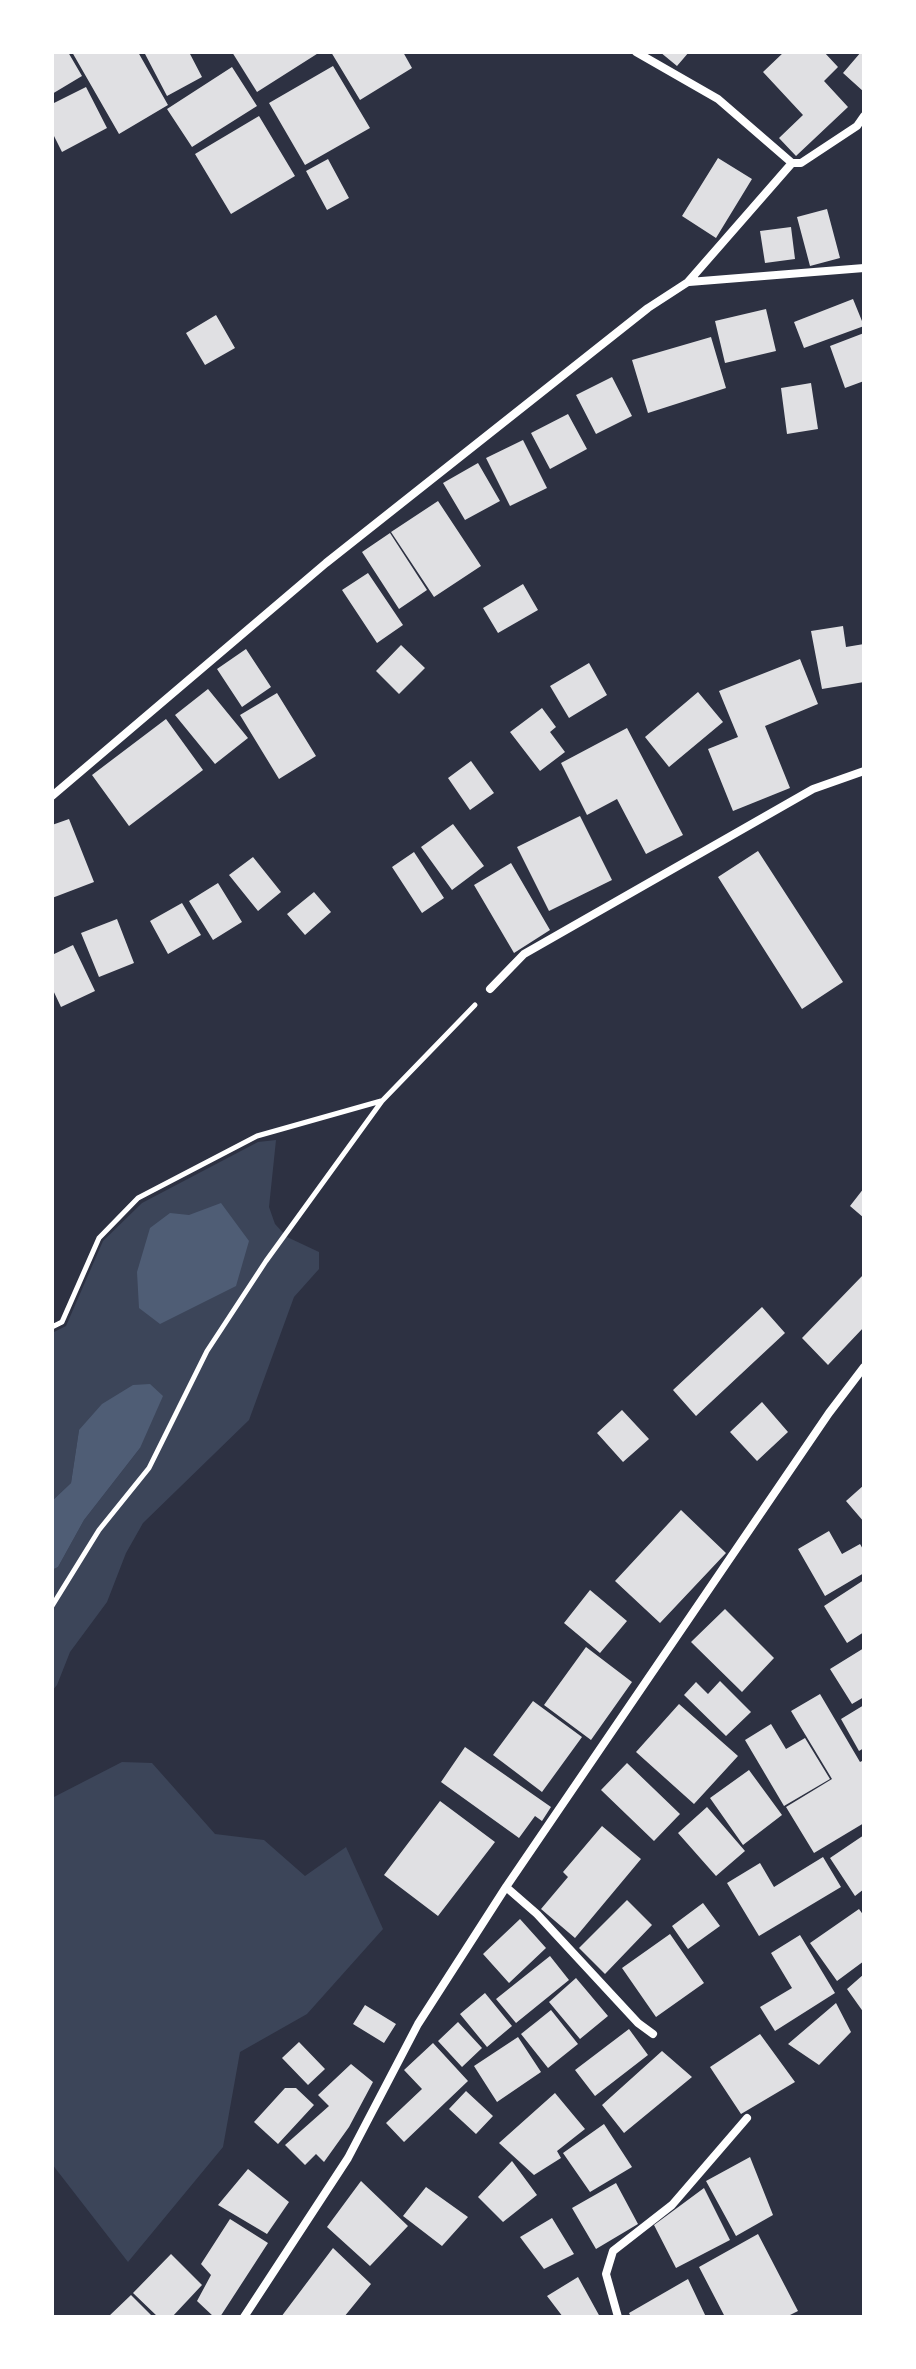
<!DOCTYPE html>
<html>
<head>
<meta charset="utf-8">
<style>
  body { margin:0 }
  #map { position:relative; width:916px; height:2369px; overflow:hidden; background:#2d3142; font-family:Barlow,sans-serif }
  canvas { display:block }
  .frame { position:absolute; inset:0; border:54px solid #fff; pointer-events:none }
</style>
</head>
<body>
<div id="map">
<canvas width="916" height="2369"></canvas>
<div class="frame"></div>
</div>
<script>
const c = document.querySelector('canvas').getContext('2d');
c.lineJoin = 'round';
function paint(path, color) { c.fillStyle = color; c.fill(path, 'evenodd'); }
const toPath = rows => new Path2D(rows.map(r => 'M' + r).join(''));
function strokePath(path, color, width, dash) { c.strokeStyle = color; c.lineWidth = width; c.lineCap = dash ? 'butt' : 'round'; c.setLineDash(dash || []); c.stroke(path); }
paint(toPath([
  [276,1140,269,1207,275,1224,287,1237,319,1252,319,1269,294,1297,249,1420,143,1523,126,1553,107,1602,70,1652,57,1685,52,1691,52,1570,58,1567,84,1520,140,1448,79,1430,71,1483,52,1501,52,1333,66,1326,103,1241,142,1203,258,1142],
  [122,1762,152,1763,215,1834,264,1840,305,1876,346,1847,383,1929,307,2014,240,2052,223,2147,128,2262,52,2164,52,1798]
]), '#3c4559');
paint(toPath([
  [221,1203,249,1241,236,1286,160,1324,139,1308,137,1272,150,1228,170,1213,189,1215],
  [150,1384,163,1396,140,1448,84,1520,58,1567,52,1570,52,1501,71,1483,79,1430,102,1404,133,1385]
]), '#4f5d75');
paint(toPath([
  [52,52,68,52,82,76,52,94],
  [72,52,138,52,168,105,119,134],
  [144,52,189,52,202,77,167,96],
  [232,52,320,52,257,92],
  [331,52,403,52,412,68,360,100],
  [660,52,689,52,677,66],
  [784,52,824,52,838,67,824,81,848,107,796,156,779,138,803,115,763,72],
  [861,52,864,52,864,92,843,73],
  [333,66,370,128,305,165,269,103],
  [232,67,257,106,192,147,167,109],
  [86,87,107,128,62,152,52,132,52,104],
  [259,116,295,176,231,214,195,154],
  [718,158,752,179,716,238,682,216],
  [328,159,349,198,327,210,306,171],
  [827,209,840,258,810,266,797,217],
  [791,227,795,259,765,263,760,231],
  [853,299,864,326,804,348,794,322],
  [766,309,776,351,725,363,715,321],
  [216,315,235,348,205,365,186,333],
  [864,333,864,381,845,388,830,346],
  [711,337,726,388,648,413,632,360],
  [612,377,632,416,596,434,576,395],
  [811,383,818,429,787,434,781,388],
  [568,414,587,449,550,469,531,433],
  [523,440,547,488,510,506,486,458],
  [478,463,500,501,465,520,443,483],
  [438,501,481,566,434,597,391,532],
  [390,533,427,590,399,609,362,552],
  [368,573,403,625,377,643,342,590],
  [523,584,538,610,498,633,483,608],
  [843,626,846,647,864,644,864,682,822,689,811,631],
  [401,645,425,668,399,694,376,671],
  [246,649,271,687,242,707,217,669],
  [800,659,818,704,765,726,790,788,733,811,708,749,738,737,719,691],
  [589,663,607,695,569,718,550,686],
  [208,689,248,738,215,764,175,715],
  [698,692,723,722,669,767,645,737],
  [277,693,316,756,279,779,240,715],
  [542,708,556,727,550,732,565,752,540,771,510,732],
  [166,719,203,770,129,826,92,775],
  [627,728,683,835,646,854,617,799,587,815,561,763],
  [471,761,494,793,470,810,448,778],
  [580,816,612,880,549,911,517,847],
  [69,819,94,882,52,898,52,825],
  [453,824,484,866,452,890,421,847],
  [758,851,843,982,802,1009,718,877],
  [414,852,444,898,422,913,392,867],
  [253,857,281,892,258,911,229,875],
  [511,863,550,930,514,953,474,885],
  [218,883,242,922,213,940,189,901],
  [314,892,331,912,305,935,287,914],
  [182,903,201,935,168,954,150,921],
  [117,919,134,963,99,977,81,933],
  [73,945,95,991,61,1007,52,988,52,955],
  [864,1188,864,1218,850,1206],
  [864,1274,864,1327,828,1365,802,1338],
  [762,1307,785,1333,696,1416,673,1390],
  [762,1402,788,1432,757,1461,730,1432],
  [622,1410,649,1439,623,1462,597,1433],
  [864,1485,864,1522,846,1501],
  [681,1510,726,1553,660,1623,615,1581],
  [829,1531,842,1554,860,1544,864,1551,864,1573,825,1596,798,1549],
  [864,1580,864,1632,847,1643,824,1606],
  [590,1590,627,1621,600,1653,564,1623],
  [725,1609,774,1658,742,1692,691,1642],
  [586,1647,632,1682,591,1740,544,1705],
  [864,1648,864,1697,852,1704,830,1669],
  [720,1681,751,1712,726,1736,684,1695,696,1682,708,1694],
  [820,1694,860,1762,864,1760,864,1823,814,1853,786,1807,832,1779,791,1711],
  [533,1701,582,1737,542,1792,493,1755],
  [679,1704,738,1756,694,1804,636,1752],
  [864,1705,864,1748,859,1751,841,1719],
  [771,1724,786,1749,805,1738,830,1779,784,1806,745,1740],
  [465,1747,551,1807,542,1821,535,1816,519,1838,441,1782],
  [627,1763,680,1814,654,1841,601,1790],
  [749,1770,782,1815,743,1845,710,1798],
  [440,1801,495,1842,438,1916,384,1875],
  [707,1807,745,1851,716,1876,678,1833],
  [602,1826,641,1859,575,1938,541,1909,568,1877,563,1872],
  [864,1835,864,1889,855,1896,830,1858],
  [823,1857,841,1887,759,1936,727,1883,760,1863,774,1887],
  [627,1900,652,1925,605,1974,579,1948],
  [703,1903,720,1926,688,1949,672,1926],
  [859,1909,864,1916,864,1961,837,1981,810,1943],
  [520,1919,546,1948,509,1983,483,1954],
  [670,1934,704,1983,656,2017,622,1968],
  [800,1935,835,1993,775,2031,760,2007,792,1988,771,1953],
  [550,1956,569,1980,516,2023,496,1999],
  [864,1974,864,2013,847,1989],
  [576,1978,608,2016,580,2039,549,2002],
  [485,1993,512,2026,487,2047,460,2014],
  [836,2003,851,2032,819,2065,788,2044],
  [365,2005,396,2024,384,2043,353,2024],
  [551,2010,578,2044,548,2068,521,2034],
  [458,2022,482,2048,462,2067,438,2041],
  [629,2029,648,2055,595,2096,575,2070],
  [760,2034,795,2082,741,2114,710,2067],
  [518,2037,541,2072,497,2102,474,2066],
  [299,2042,325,2069,308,2085,282,2058],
  [433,2043,468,2081,404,2142,386,2123,422,2089,404,2070],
  [662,2051,692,2077,624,2133,602,2105],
  [351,2064,373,2082,349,2127,324,2162,316,2154,305,2165,285,2145,329,2106,318,2095],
  [285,2088,296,2088,314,2105,278,2144,254,2122],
  [466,2091,493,2116,476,2134,449,2109],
  [555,2093,585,2129,557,2151,561,2158,534,2175,499,2143],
  [604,2124,632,2167,590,2192,563,2153],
  [750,2157,773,2215,736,2236,706,2181],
  [512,2161,537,2195,503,2222,478,2197],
  [248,2169,289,2202,267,2234,218,2205],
  [361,2181,408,2226,370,2266,327,2227],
  [616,2183,638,2224,596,2249,572,2208],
  [426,2187,468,2217,442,2246,403,2216],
  [704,2188,730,2240,676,2268,654,2225],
  [552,2218,574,2254,544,2269,520,2237],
  [230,2219,268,2243,220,2317,214,2317,197,2301,211,2275,201,2264],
  [758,2234,798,2311,786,2317,725,2317,699,2267],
  [333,2248,371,2284,344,2317,281,2317],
  [171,2254,202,2285,172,2317,158,2317,133,2293],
  [578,2277,600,2317,563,2317,547,2296],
  [688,2279,706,2317,631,2317,629,2313],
  [131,2295,153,2317,108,2317]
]), '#e0e0e3');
strokePath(toPath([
  [52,1327,62,1322,99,1238,138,1198,257,1136,381,1101],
  [52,1606,99,1530,149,1468,207,1351,266,1261,382,1101,475,1005]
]), '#fff', 5);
strokePath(toPath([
  [636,52,718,99,792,163],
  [689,282,864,268],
  [52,796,326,563,648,308,688,282,792,163,801,163,857,126,864,116],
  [490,989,524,954,813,789,864,771],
  [506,1887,537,1914,638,2023,653,2034],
  [244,2317,348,2158,418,2024,506,1887,829,1413,864,1367],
  [618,2317,606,2274,613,2251,672,2205,747,2118]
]), '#fff', 8);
</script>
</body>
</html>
